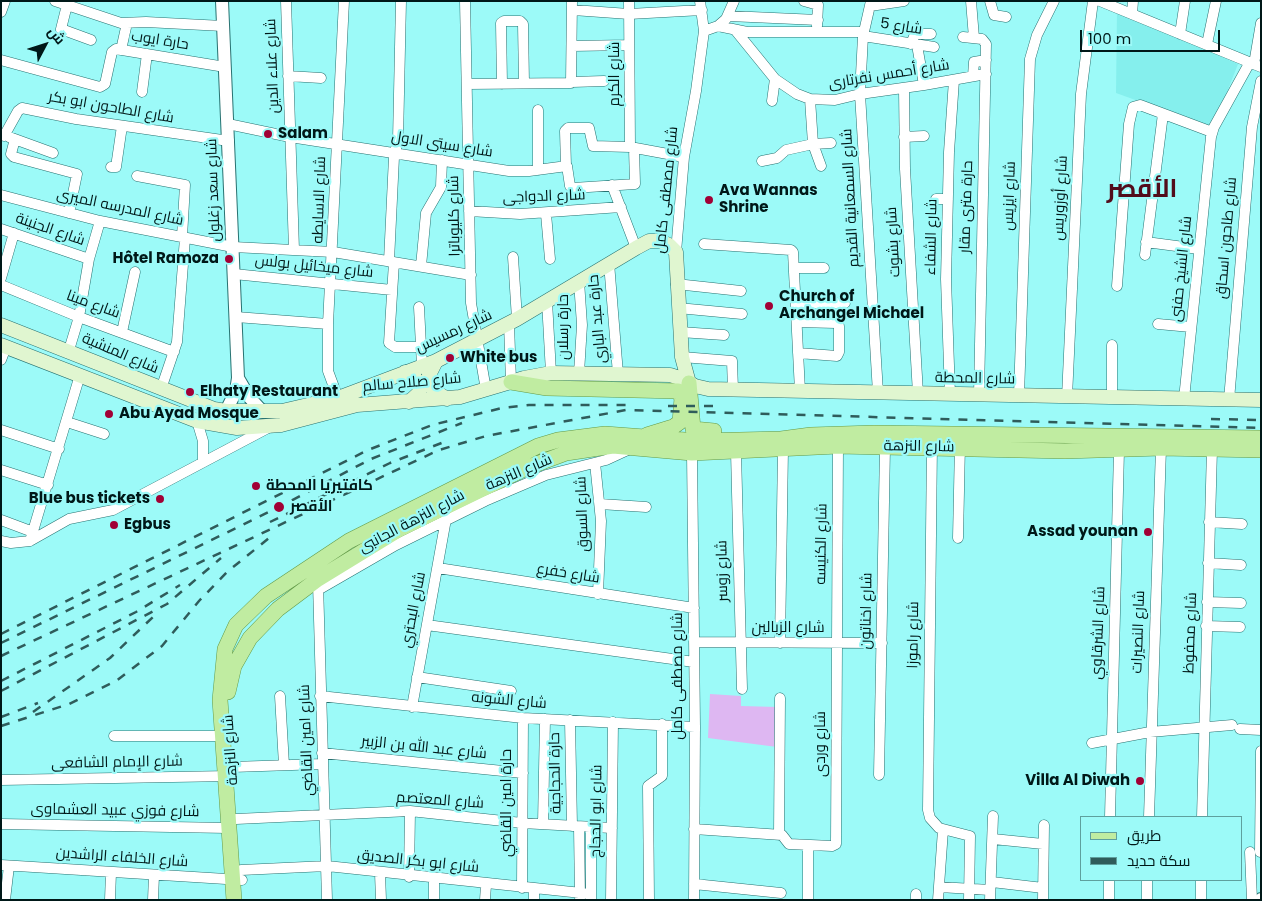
<!DOCTYPE html>
<html>
<head>
<meta charset="utf-8">
<style>
  body { margin:0 }
  #map { position:relative; width:1262px; height:901px; overflow:hidden; background:#9cfaf8; font-family:Poppins,Cairo,sans-serif }
  canvas { display:block }
  .frame { position:absolute; inset:0; border:2px solid #001818; pointer-events:none }
  .legend { position:absolute; left:1080px; top:816px; width:162px; height:65px; box-sizing:border-box; background:#9cfaf8; border:1px solid #5ea09e; margin:0; padding:6px 9px; list-style:none; font-size:15px; color:#001818 }
  .legend li { display:flex; align-items:center; gap:10px; height:25px }
  .legend b { width:25px; border:1px solid #5ea09e }
  .north { position:absolute; left:20px; top:20px; width:50px; height:50px; -webkit-text-stroke:4px #9cfaf8; paint-order:stroke; rotate:50deg; font-size:14px; font-weight:700; line-height:20px; text-align:center; color:#001818 }
  .north::after { content:''; display:block; margin:auto; width:18px; height:22px; background:#001818; clip-path:polygon(50% 0,100% 100%,50% 72%,0 100%) }
  .scale { position:absolute; left:1080px; top:30px; width:140px; height:22px; box-sizing:border-box; border:2px solid #001818; border-top:0; padding-left:6px; font-size:15px; line-height:18px; white-space:nowrap; color:#001818; -webkit-text-stroke:4px #9cfaf8; paint-order:stroke }
</style>
</head>
<body>
<div id="map">
<canvas width="1262" height="901"></canvas>
<div class="frame"></div>
<ul class="legend">
<li><b style="height:6px;background:#c0eca1"></b>طريق</li>
<li><b style="height:6px;background:#2f5c5b"></b>سكة حديد</li>
</ul>
<div class="north">ش</div>
<div class="scale">100 m</div>
</div>
<script>
const c = document.querySelector('canvas').getContext('2d');
c.lineJoin = 'round';
function paint(path, color) { c.fillStyle = color; c.fill(path, 'evenodd'); }
const toPath = rows => new Path2D(rows.map(r => 'M' + r).join(''));
function strokePath(path, color, width, dash) { c.strokeStyle = color; c.lineWidth = width; c.lineCap = dash ? 'butt' : 'round'; c.setLineDash(dash || []); c.stroke(path); }
function label(font, color, halo, rows, align = 'center') {
  c.font = font + ' Poppins,Cairo,sans-serif'; c.lineWidth = 4.5; c.setLineDash([]); c.textBaseline = 'middle'; c.strokeStyle = halo; c.fillStyle = color; for (const [text, x, y, turn = 0] of rows) {
    c.save(); c.translate(x, y); c.rotate((+turn || 0) * Math.PI / 180); c.textAlign = isNaN(turn) ? turn : align; if (halo) c.strokeText(text, 0, 0); c.fillText(text, 0, 0); c.restore();
  }
}
paint(toPath([
  [1117,11,1238,64,1213,128,1116,93]
]), '#85efed');
paint(toPath([
  [710,694,741,696,741,706,778,707,777,747,708,738]
]), '#deb7f2');
const minor = toPath([
  [55,1,121,23,146,22,223,26],
  [286,1,294,250],
  [465,1,471,303,486,390],
  [629,1,630,147],
  [804,1,818,5,817,26],
  [871,1,863,36,860,94,878,393],
  [971,1,974,38],
  [990,1,994,15,1006,17],
  [1100,1,1261,67],
  [67,5,61,29,91,40],
  [870,6,904,1],
  [573,10,629,14,702,10],
  [1,12,5,1],
  [1132,14,1133,1],
  [729,16,818,20],
  [718,26,747,32,863,32],
  [704,31,718,26,726,19,734,1],
  [736,31,775,79,797,94,810,99,835,100,860,94,924,85,986,74],
  [1180,34,1185,1],
  [863,36,934,47],
  [963,37,982,39,986,44,979,395],
  [911,44,915,34,931,34],
  [1207,44,1216,1],
  [917,45,924,85],
  [572,46,629,45],
  [121,50,127,23],
  [1,60,100,87,105,84,112,52,116,49,225,67],
  [1254,64,1261,23],
  [288,76,321,78],
  [973,76,974,62,986,60],
  [572,82,604,81],
  [467,84,571,83,572,1],
  [502,84,501,23,504,21,520,21,523,24,524,83],
  [904,89,905,169,918,394],
  [142,92,147,54],
  [810,99,813,144,821,166],
  [772,101,775,79],
  [538,110,538,170],
  [228,124,290,137,509,171,529,171,567,166,570,186,573,188,635,184,634,148],
  [4,136,18,111,22,108,76,119,229,141],
  [9,137,53,153],
  [904,137,924,136],
  [15,139,11,154,14,157,77,174,69,213],
  [762,161,777,158,786,150,813,144,831,143],
  [566,166,565,131,568,128,589,128,593,146,630,147,684,157],
  [111,167,116,167,122,126],
  [137,176,185,185,182,237],
  [612,185,636,248],
  [1,195,100,221,233,247,333,252,471,275],
  [936,199,948,199],
  [469,211,520,214,621,207],
  [546,214,550,259],
  [1,229,89,259],
  [1146,242,1199,249],
  [704,244,791,250,793,252,800,391],
  [676,252,684,157,696,91,704,31,700,1],
  [1145,255,1163,114],
  [513,257,517,319],
  [389,261,394,157,398,140,401,1],
  [394,262,389,343,395,347,421,347],
  [609,263,618,374],
  [421,266,426,213,441,187,442,160],
  [795,268,824,268],
  [234,274,392,290],
  [1,278,14,233],
  [579,281,582,325,579,373],
  [676,284,741,291],
  [1,285,79,317,174,352],
  [1117,286,1129,124,1133,107,1140,105,1212,132],
  [547,301,551,373],
  [797,303,845,303],
  [419,307,422,366],
  [678,308,742,314],
  [236,317,328,324],
  [797,322,836,323,839,326,839,352,837,356,798,353],
  [509,323,511,382],
  [1158,324,1191,327],
  [122,332,135,272],
  [680,332,724,335],
  [1112,345,1112,397],
  [69,350,79,317,89,259,100,221],
  [682,357,732,361,733,390],
  [1,360,6,347],
  [161,389,177,342,185,238],
  [950,395,946,279,949,152,954,80],
  [1019,396,1030,59,1037,35,1054,1],
  [1067,397,1081,94,1093,1],
  [338,398,328,371,328,324,344,1],
  [1184,399,1211,137,1214,127,1250,62],
  [1229,400,1252,127,1261,81],
  [197,421,203,441,203,462],
  [67,422,104,434],
  [1,430,59,449],
  [932,443,928,810,930,818,939,828,970,836,969,900],
  [736,452,742,689],
  [692,453,695,727,694,900],
  [595,463,601,521,598,594],
  [1,470,48,485],
  [600,504,646,507],
  [1,520,33,532],
  [1209,522,1242,524],
  [958,538,960,444],
  [1,541,11,543,30,541,69,519,113,510,268,428],
  [30,541,80,375],
  [1208,563,1241,565],
  [438,568,694,608],
  [318,583,327,900],
  [318,590,396,545,485,501,546,475,606,460,632,448],
  [1207,602,1241,603],
  [427,625,694,662],
  [1206,626,1240,627],
  [694,642,882,643],
  [780,643,783,449],
  [417,677,511,691],
  [280,696,284,765],
  [320,696,523,718,695,727],
  [412,707,446,519],
  [570,720,572,826],
  [1240,729,1261,730],
  [114,736,221,736],
  [1092,743,1150,732,1232,725],
  [322,753,523,773],
  [232,767,322,764],
  [879,775,885,447],
  [1,780,230,776],
  [1110,817,1119,450],
  [1149,817,1161,448],
  [1202,817,1212,449],
  [236,819,410,811,522,823,612,828],
  [1,824,228,828],
  [543,824,545,719],
  [579,827,580,898],
  [591,827,591,900],
  [694,829,782,835,789,844,832,846,836,844,838,446],
  [779,835,780,698],
  [993,839,1043,844],
  [1250,852,1252,900],
  [1260,852,1261,751],
  [1,865,242,880],
  [241,870,327,866,591,894],
  [380,873,381,900],
  [409,877,410,811],
  [992,882,1043,888],
  [694,884,781,893],
  [939,887,990,890],
  [522,888,523,718],
  [534,889,534,900],
  [5,900,9,866],
  [110,900,111,872],
  [153,900,154,875],
  [434,900,434,880],
  [485,900,486,885],
  [611,900,613,722],
  [649,900,648,786,662,776,662,724],
  [808,900,808,845],
  [916,900,916,894],
  [938,900,943,830],
  [990,900,993,816],
  [1043,900,1044,825],
  [1109,900,1109,880],
  [1147,900,1147,880],
  [1201,900,1201,880]
]);
const tertiary = toPath([
  [222,1,238,378,236,391,226,411],
  [238,378,249,397,263,412],
  [1260,900,1261,899]
]);
const secondary = toPath([
  [1,325,214,409,226,411,282,411,338,398,436,361,517,319,636,248,649,241,660,241,669,245,676,252,682,357,689,383],
  [1,345,197,421,237,428,281,425,357,405,460,397,524,378,551,373,670,375,683,379,695,386,708,389,1261,400],
  [436,361,429,375,430,383,433,390,447,399],
  [405,372,417,380,420,386,419,393,409,402]
]);
const primary = toPath([
  [511,382,547,388,678,391,682,398,680,422,673,427,647,435],
  [689,383,693,429,714,431],
  [228,692,234,666,250,638,278,609,318,579,398,530,526,468,566,453,613,446,692,453,838,446,1065,451,1161,448,1261,450],
  [234,900,220,700,225,649,236,625,266,596,349,541,538,446,558,440,605,434,698,441,781,439,811,435,874,433,1261,438]
]);
strokePath(minor, '#287271', 11);
strokePath(tertiary, '#287271', 14);
strokePath(secondary, '#287271', 15);
strokePath(primary, '#629a48', 16);
strokePath(minor, '#fff', 10);
strokePath(tertiary, '#fff', 12);
strokePath(secondary, '#e0f6d0', 14);
strokePath(primary, '#c0eca1', 15);
strokePath(toPath([
  [668,406,721,406],
  [1211,419,1261,420],
  [270,522,390,463,444,442],
  [1,634,368,450,432,425,502,408,529,405,628,405],
  [1,643,279,507,371,459,462,423],
  [1,656,439,450,486,436,626,410,1261,428],
  [1,681,136,612,180,585],
  [1,691,167,604,221,558],
  [33,712,110,658,154,616],
  [1,717,38,703],
  [1,726,69,704,116,681,162,646,199,601,227,572,274,534]
]), '#2f5c5b', 2.5, [9, 9]);
for (const [x, y, r, color] of [
  [268,134,5,"#a10035"],
  [709,200,5,"#a10035"],
  [229,259,5,"#a10035"],
  [769,306,5,"#a10035"],
  [450,358,5,"#a10035"],
  [190,392,5,"#a10035"],
  [109,414,5,"#a10035"],
  [256,486,5,"#a10035"],
  [160,499,5,"#a10035"],
  [279,507,6,"#a10035"],
  [114,525,5,"#a10035"],
  [1148,532,5,"#a10035"],
  [1140,781,5,"#a10035"]
]) { const dot = new Path2D(); dot.arc(x, y, r, 0, 2 * Math.PI); c.fillStyle = color; c.fill(dot); strokePath(dot, '#9cfaf8', 2); }
label('15px', '#001818', '#9cfaf8', [
  ["شارع 5",901,27,9],
  ["حارة ايوب",160,41,9],
  ["شارع علاء الدين",273,66,-92],
  ["شارع الكرم",615,74,-90],
  ["شارع أحمس نفرتارى",889,75,-9],
  ["شارع الطاحون ابو بكر",111,108,10],
  ["شارع سيتى الاول",442,145,9],
  ["شارع سعد زغلول",214,190,-92],
  ["شارع مصطفى كامل",667,190,-84],
  ["شارع ايزيس",1010,196,-88],
  ["شارع الدواجى",544,197,-2],
  ["شارع السمعانية القديم",851,198,-93],
  ["شارع أوزوريس",1061,198,-87],
  ["شارع الاسايطه",320,200,-88],
  ["حارة مترى مقار",967,207,-88],
  ["شارع المدرسه الميرى",120,208,12],
  ["شارع كليوباترا",455,216,-91],
  ["شارع الجنينة",50,230,19],
  ["شارع الشفاء",932,237,-89],
  ["شارع طاحون اسحاق",1227,238,-85],
  ["شارع بشوت",894,242,-93],
  ["شارع ميخائيل بولس",314,267,6],
  ["شارع الشيخ حفنى",1182,269,-84],
  ["شارع مينا",93,305,20],
  ["حارة عبد الباري",598,319,-95],
  ["حارة رسلان",564,327,-90],
  ["شارع رمسيس",454,332,-25],
  ["شارع المنشية",120,354,23],
  ["شارع المحطة",975,379,1],
  ["شارع صلاح سالم",412,383,-5],
  ["شارع النزهة",919,447,1],
  ["شارع النزهة",519,473,-23],
  ["شارع السوق",583,514,-92],
  ["شارع النزهة الجانبى",412,522,-28],
  ["شارع الكنيسه",822,544,-89],
  ["شارع زوسر",723,571,-91],
  ["شارع خفرع",568,574,9],
  ["شارع البحتري",414,610,-79],
  ["شارع اخناتون",867,611,-89],
  ["شارع الزبالين",788,628],
  ["شارع النصيرات",1139,632,-88],
  ["شارع الشرقاوي",1099,633,-88],
  ["شارع محفوظ",1191,633,-88],
  ["شارع راموزا",914,635,-89],
  ["شارع مصطفى كامل",678,676,-90],
  ["شارع الشونه",509,701,5],
  ["شارع امين القاضي",307,740,-92],
  ["شارع وردى",821,744,-90],
  ["شارع عبد الله بن الزبير",424,748,6],
  ["شارع النزهة",231,750,-94],
  ["شارع الإمام الشافعى",117,763,-1],
  ["حارة الحجاجية",556,773,-91],
  ["شارع المعتصم",440,801,4],
  ["حارة امين القاضي",507,803,-90],
  ["شارع فوزي عبيد العشماوى",115,811,1],
  ["شارع ابو الحجاج",597,811,-89],
  ["شارع الخلفاء الراشدين",122,858,4],
  ["شارع ابو بكر الصديق",418,862,6]
]);
label('bold 15px', '#001818', '#9cfaf8', [
  ["Salam",278,134],
  ["Ava Wannas",719,191],
  ["Shrine",719,208],
  ["Hôtel Ramoza",219,259,"right"],
  ["Church of",779,297],
  ["Archangel Michael",779,314],
  ["White bus",460,358],
  ["Elhaty Restaurant",200,392],
  ["Abu Ayad Mosque",119,414],
  ["كافتيريا المحطة",266,486],
  ["Blue bus tickets",150,499,"right"],
  ["الأقصر",290,507],
  ["Egbus",124,525],
  ["Assad younan",1138,532,"right"],
  ["Villa Al Diwah",1130,781,"right"]
], 'left');
label('bold 25px', '#520c1b', '#9cfaf8', [
  ["الأقصر",1142,191]
]);
</script>
</body>
</html>
